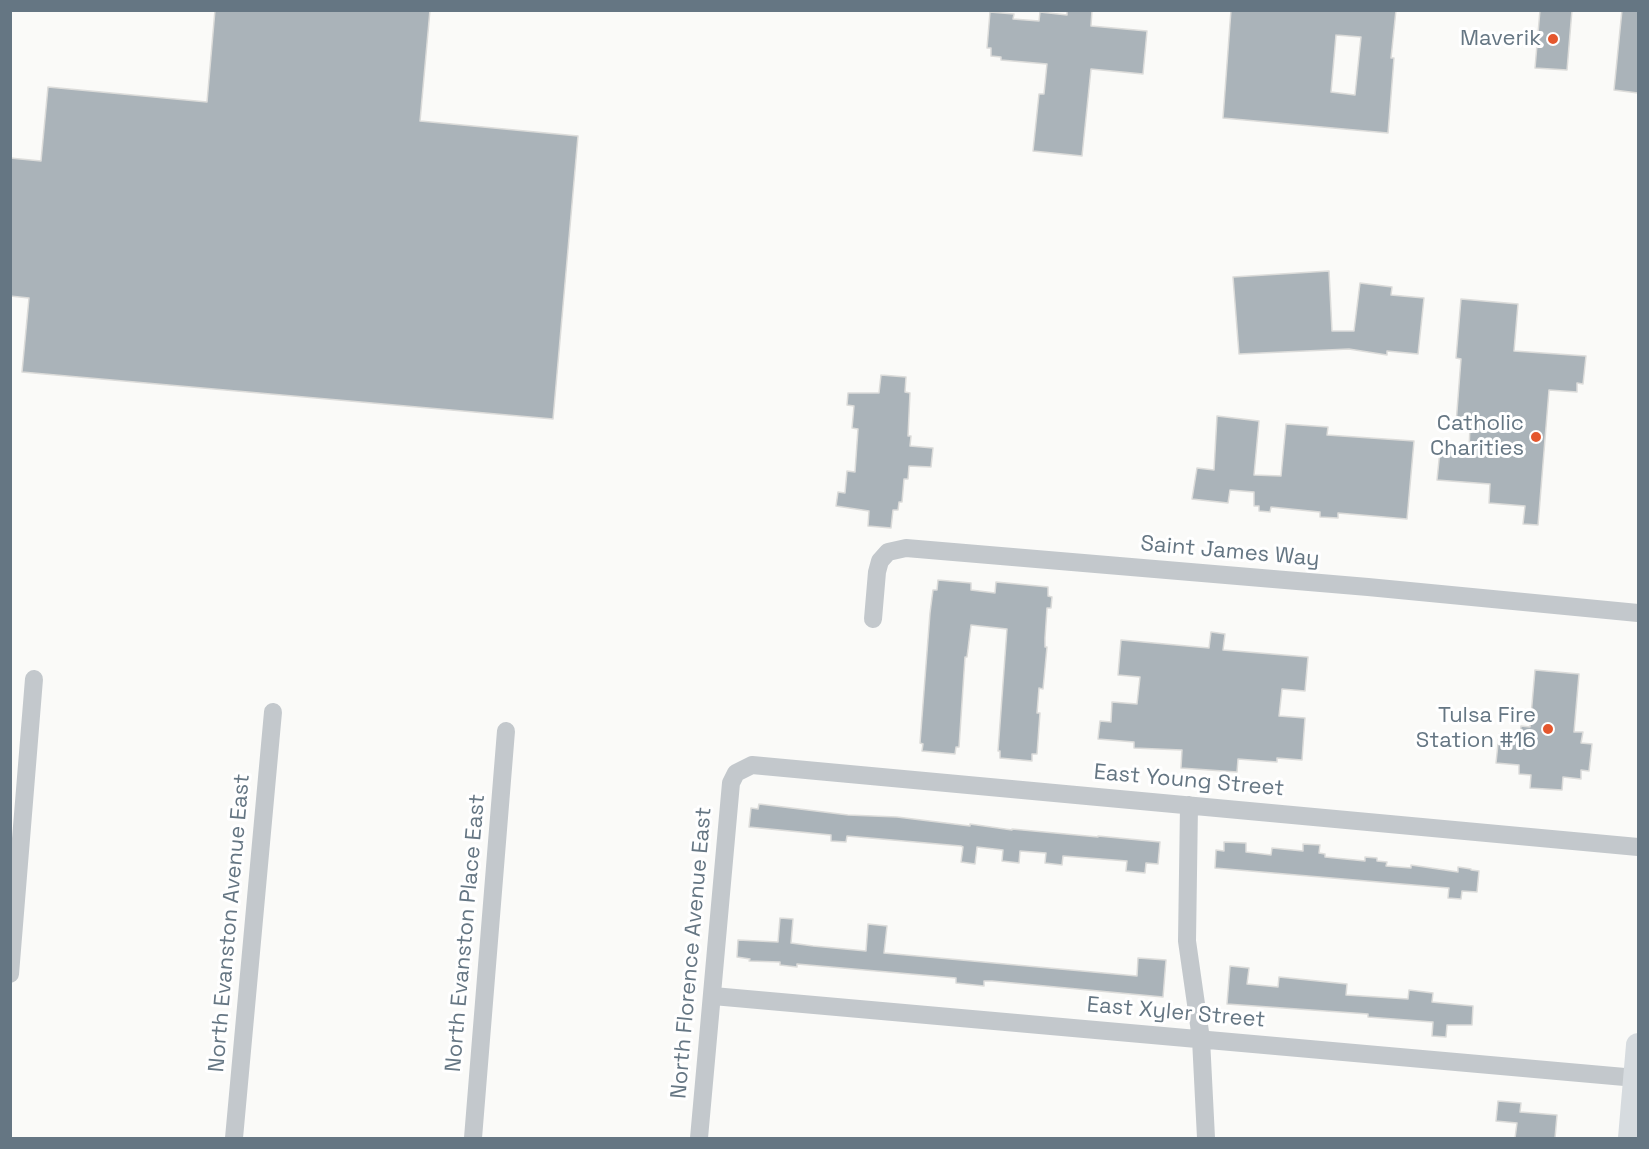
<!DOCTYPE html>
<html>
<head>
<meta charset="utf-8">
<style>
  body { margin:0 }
  #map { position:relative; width:1649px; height:1149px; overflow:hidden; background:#fafaf8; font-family:"Space Grotesk",sans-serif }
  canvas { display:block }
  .frame { position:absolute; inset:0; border:12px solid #657683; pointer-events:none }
</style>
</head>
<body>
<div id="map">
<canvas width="1649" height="1149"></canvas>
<div class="frame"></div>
</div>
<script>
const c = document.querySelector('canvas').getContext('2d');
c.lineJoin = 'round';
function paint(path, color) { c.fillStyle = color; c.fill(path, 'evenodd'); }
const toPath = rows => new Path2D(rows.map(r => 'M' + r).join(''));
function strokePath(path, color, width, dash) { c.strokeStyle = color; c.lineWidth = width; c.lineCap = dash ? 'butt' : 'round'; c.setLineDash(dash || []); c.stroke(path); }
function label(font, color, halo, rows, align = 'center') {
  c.font = font + ' "Space Grotesk",sans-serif'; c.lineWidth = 6; c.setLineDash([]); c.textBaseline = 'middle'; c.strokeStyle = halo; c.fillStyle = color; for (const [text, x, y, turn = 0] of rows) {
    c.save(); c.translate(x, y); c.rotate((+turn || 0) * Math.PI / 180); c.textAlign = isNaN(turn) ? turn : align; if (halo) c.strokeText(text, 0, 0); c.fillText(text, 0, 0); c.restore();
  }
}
const building = toPath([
  [215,10,430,10,420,121,578,136,553,419,22,372,29,298,10,296,10,158,41,161,48,87,207,102,215,10],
  [1067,10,1092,10,1091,26,1147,31,1143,74,1091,69,1082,156,1033,151,1039,94,1044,94,1047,64,1001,60,1001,57,991,56,991,48,987,48,990,12,1014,14,1013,19,1039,21,1040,12,1067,15,1067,10],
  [1231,10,1396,10,1391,58,1394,58,1388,133,1223,118,1231,10],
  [1336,35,1361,37,1355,95,1331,92,1336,35],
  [1540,10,1572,10,1567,70,1535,68,1540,10],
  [1622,10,1638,10,1638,93,1614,90,1622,10],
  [1329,271,1332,331,1354,331,1360,283,1392,287,1391,295,1424,298,1418,354,1387,351,1387,355,1349,349,1239,354,1233,277,1329,271],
  [1461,299,1518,304,1514,351,1586,356,1583,384,1577,383,1577,392,1549,390,1538,525,1523,524,1525,506,1489,503,1490,484,1437,480,1440,450,1469,452,1470,425,1456,424,1461,359,1456,358,1461,299],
  [881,375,906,377,905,392,910,393,908,436,911,436,910,446,933,448,931,467,909,466,908,479,904,479,902,502,899,502,898,510,893,510,891,528,868,526,869,511,836,506,838,492,845,493,847,471,855,472,858,429,852,428,854,406,847,405,848,393,879,393,881,375],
  [1217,416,1259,421,1254,475,1281,476,1286,424,1328,427,1327,435,1414,441,1407,519,1338,513,1338,518,1320,517,1320,512,1271,507,1270,512,1259,511,1259,506,1254,506,1254,492,1230,490,1228,503,1192,499,1197,468,1214,470,1217,416],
  [938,580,971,583,971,590,995,593,996,582,1048,587,1048,596,1052,597,1051,608,1047,608,1045,638,1045,647,1047,647,1043,689,1039,688,1037,713,1040,713,1037,754,1032,754,1032,761,1000,758,1000,751,998,751,1007,629,971,625,967,657,965,657,959,747,956,747,955,754,922,751,923,744,920,743,930,613,933,590,937,590,938,580],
  [1211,632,1225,634,1223,650,1308,657,1305,691,1282,689,1279,716,1305,718,1302,760,1277,758,1277,762,1238,759,1237,772,1181,768,1182,750,1134,748,1134,742,1098,739,1100,721,1111,722,1112,702,1137,704,1140,677,1118,675,1121,640,1209,648,1211,632],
  [1535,670,1579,674,1574,732,1583,732,1581,743,1592,744,1589,771,1581,770,1581,779,1563,777,1562,790,1530,788,1531,775,1519,774,1519,765,1496,763,1499,734,1520,736,1521,726,1530,727,1535,670],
  [759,804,848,815,897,817,970,826,970,824,1012,830,1012,829,1098,837,1098,836,1160,842,1158,864,1146,863,1145,873,1126,871,1127,861,1063,856,1062,865,1045,863,1046,853,1020,851,1019,863,1002,861,1003,850,977,847,975,864,961,862,963,847,961,846,847,836,846,842,831,841,831,835,749,827,751,808,758,809,759,804],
  [1224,842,1246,843,1246,852,1271,855,1272,848,1303,851,1303,844,1320,845,1319,853,1325,854,1325,857,1365,861,1365,857,1377,858,1377,861,1387,862,1386,866,1411,868,1411,865,1458,872,1458,867,1471,869,1471,870,1479,871,1477,892,1462,891,1461,899,1448,898,1449,888,1215,868,1216,850,1224,851,1224,842],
  [780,918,793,919,791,943,813,946,866,951,868,924,887,926,884,953,1137,976,1138,958,1166,960,1163,997,992,981,984,981,984,986,956,983,956,978,797,964,797,967,780,965,780,962,749,961,750,959,737,957,738,940,778,942,780,918],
  [1230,966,1249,968,1247,984,1278,987,1279,977,1347,984,1346,995,1408,999,1409,990,1433,993,1432,1002,1473,1006,1472,1025,1447,1025,1446,1037,1432,1036,1433,1022,1368,1017,1368,1014,1227,1004,1230,966],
  [1498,1101,1521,1103,1520,1112,1557,1115,1555,1138,1515,1138,1517,1123,1496,1121,1498,1101]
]);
paint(building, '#aab3b9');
strokePath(building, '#dcdcda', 1.5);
strokePath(toPath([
  [873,619,877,572,880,561,888,552,906,548,1368,587,1638,613],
  [1189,805,1187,941,1201,1039,1206,1138],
  [10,974,34,679],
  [713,996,1636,1078],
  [234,1138,273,712],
  [473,1138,506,731],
  [699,1138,731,783,736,773,752,765,1638,847]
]), '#c3c8cc', 18);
strokePath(toPath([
  [1630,1138,1638,1045]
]), '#d6dbdf', 24);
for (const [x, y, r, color] of [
  [1553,39,6,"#e4572e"],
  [1536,437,6,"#e4572e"],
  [1548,729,6,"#e4572e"]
]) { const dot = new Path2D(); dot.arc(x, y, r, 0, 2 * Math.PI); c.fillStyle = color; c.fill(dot); strokePath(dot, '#fff', 2); }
label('22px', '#657683', '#fff', [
  ["Maverik",1541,39],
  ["Catholic",1524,424],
  ["Charities",1524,449],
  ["Tulsa Fire",1536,716],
  ["Station #16",1536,741]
], 'right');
label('22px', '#657683', '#fff', [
  ["Saint James Way",1230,552,5],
  ["East Young Street",1189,781,5],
  ["North Evanston Avenue East",230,923,-85],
  ["North Evanston Place East",466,933,-85],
  ["North Florence Avenue East",692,953,-85],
  ["East Xyler Street",1176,1013,5]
]);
</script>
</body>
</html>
